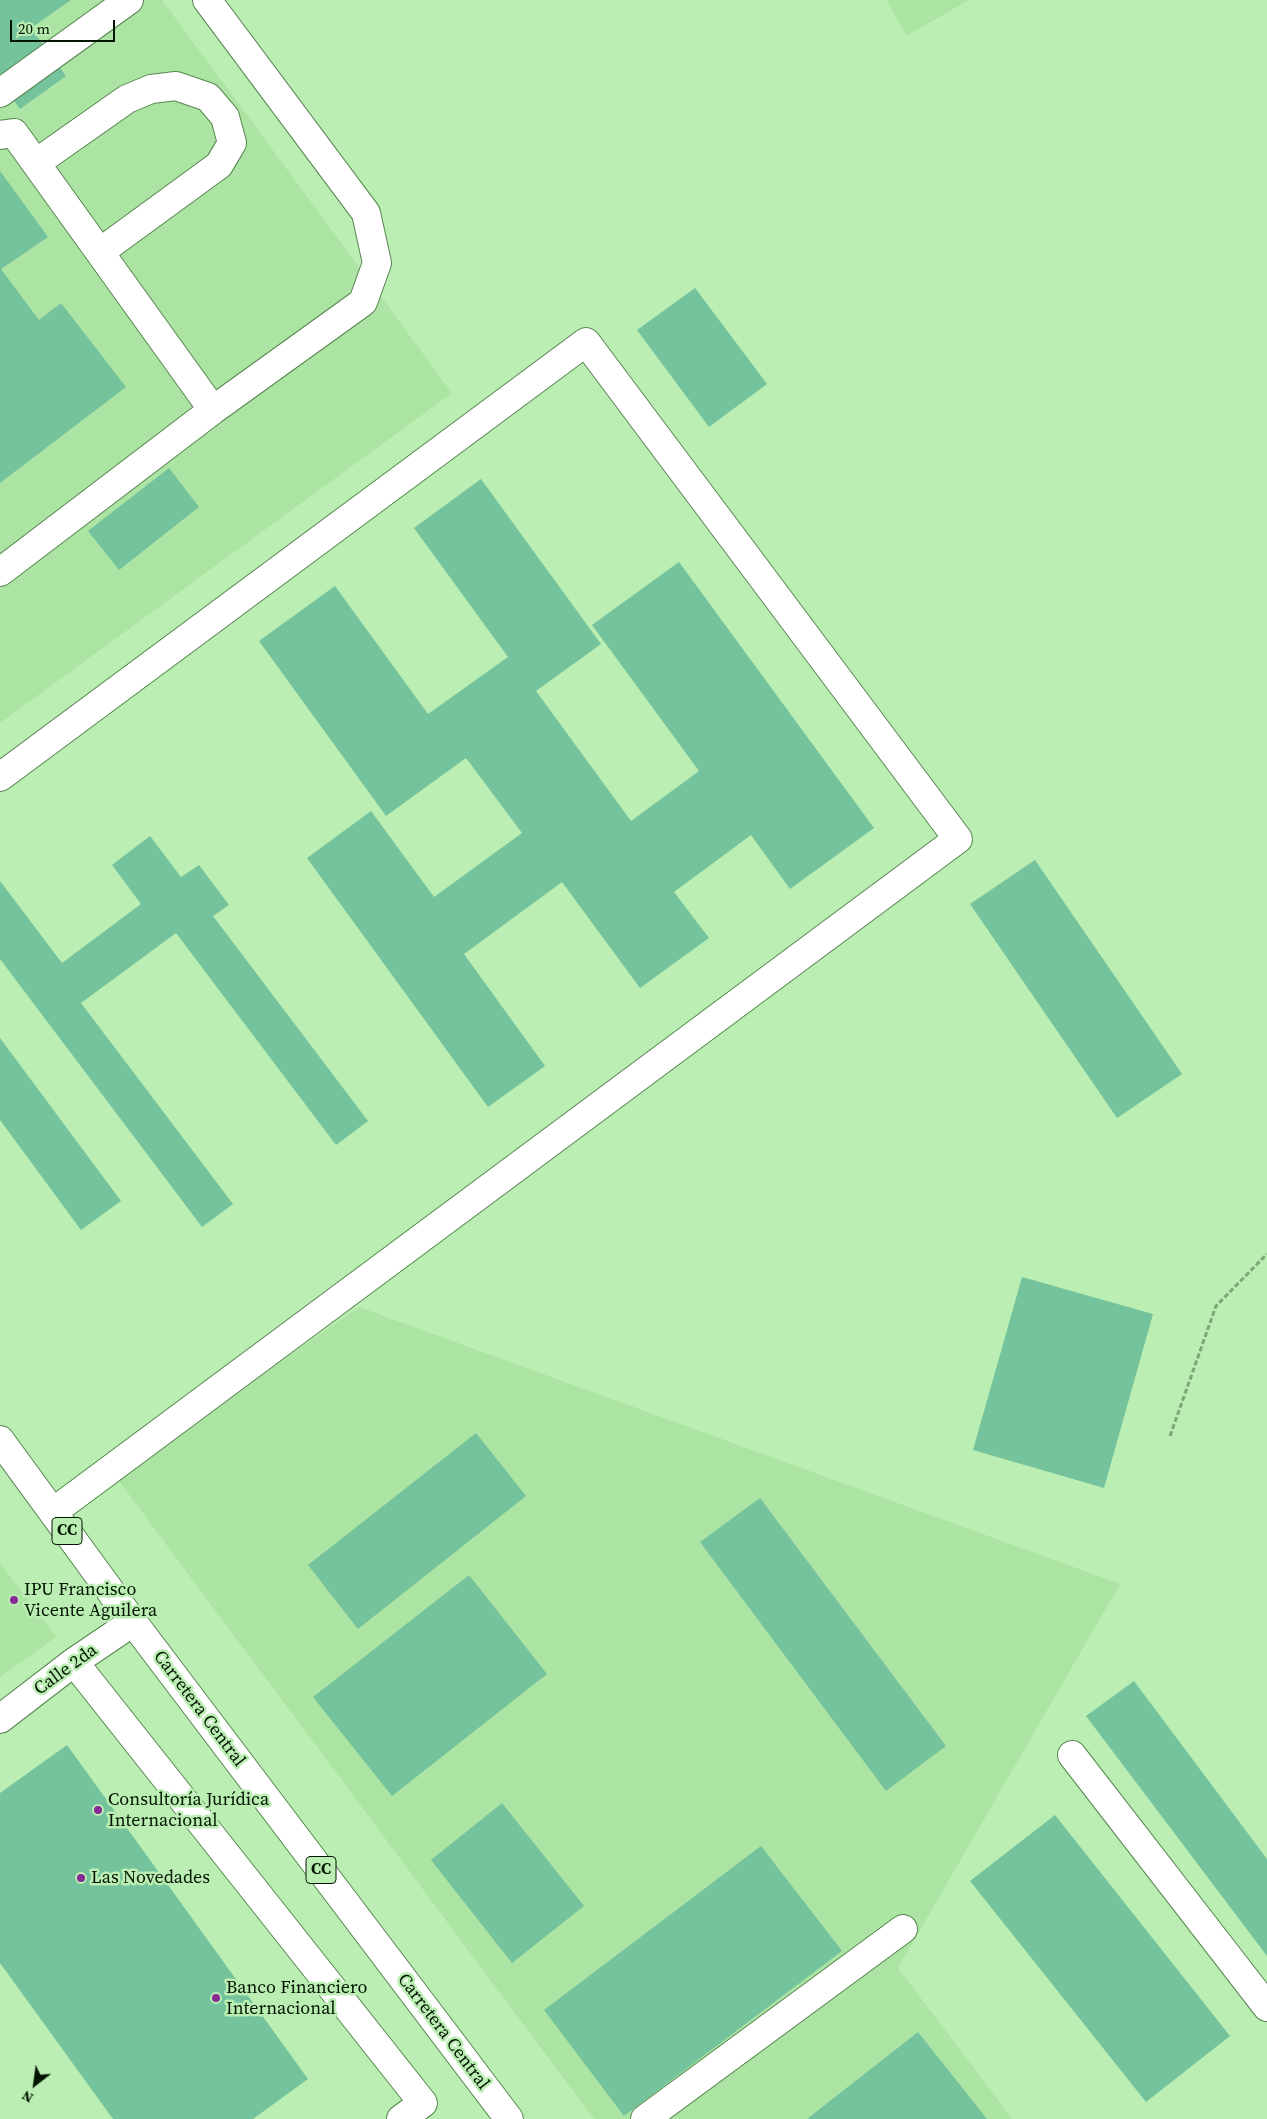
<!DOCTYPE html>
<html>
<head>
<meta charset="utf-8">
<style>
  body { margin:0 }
  #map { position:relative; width:1267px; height:2119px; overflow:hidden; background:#baeeb2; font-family:"Source Serif 4",serif }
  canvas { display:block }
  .north { position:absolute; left:10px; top:2059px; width:50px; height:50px; -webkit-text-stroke:4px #baeeb2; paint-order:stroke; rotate:210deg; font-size:14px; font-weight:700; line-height:20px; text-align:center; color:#041502 }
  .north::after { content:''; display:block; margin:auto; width:18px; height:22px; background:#041502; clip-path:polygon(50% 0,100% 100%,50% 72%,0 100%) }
  .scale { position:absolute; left:10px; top:20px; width:105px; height:22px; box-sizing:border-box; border:2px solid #041502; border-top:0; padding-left:6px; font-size:15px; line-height:18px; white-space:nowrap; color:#041502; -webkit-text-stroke:4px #baeeb2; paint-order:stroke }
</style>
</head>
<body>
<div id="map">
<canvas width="1267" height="2119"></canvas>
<div class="north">N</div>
<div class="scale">20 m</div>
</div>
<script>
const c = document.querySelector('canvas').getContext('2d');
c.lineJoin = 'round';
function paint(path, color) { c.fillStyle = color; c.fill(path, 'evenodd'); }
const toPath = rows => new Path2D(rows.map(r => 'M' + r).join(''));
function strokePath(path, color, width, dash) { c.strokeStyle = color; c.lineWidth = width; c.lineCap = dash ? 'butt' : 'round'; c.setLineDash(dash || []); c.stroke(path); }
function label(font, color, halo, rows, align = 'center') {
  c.font = font + ' "Source Serif 4",serif'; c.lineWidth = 5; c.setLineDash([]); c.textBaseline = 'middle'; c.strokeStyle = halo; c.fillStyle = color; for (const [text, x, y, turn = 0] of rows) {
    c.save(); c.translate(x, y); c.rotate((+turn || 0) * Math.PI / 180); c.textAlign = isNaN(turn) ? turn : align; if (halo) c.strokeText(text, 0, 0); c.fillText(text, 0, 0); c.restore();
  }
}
paint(toPath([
  [0,0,162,0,452,393,0,723],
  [887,0,969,0,906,36],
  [359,1307,1120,1584,898,1968,1012,2119,594,2119,116,1477],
  [0,1563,56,1637,0,1677]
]), '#ace4a3');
paint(toPath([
  [0,0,71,0,31,28,66,76,20,109,0,82],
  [0,171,48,237,1,269,39,320,61,303,126,387,0,483],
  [695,288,767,384,709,427,637,330],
  [169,468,199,507,119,570,88,531],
  [481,479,601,644,536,691,631,821,699,771,592,625,679,562,874,828,790,889,751,835,674,892,709,938,640,988,562,882,464,954,545,1066,488,1107,307,858,371,811,434,897,522,833,466,758,386,816,259,641,335,586,428,714,508,657,414,528],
  [150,836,181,877,199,865,229,905,213,916,368,1121,336,1145,176,933,81,1003,233,1204,202,1227,0,959,0,881,62,963,141,904,112,865],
  [1035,860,1182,1074,1117,1118,970,904],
  [0,1038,121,1201,81,1230,0,1120],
  [1022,1277,1153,1314,1104,1488,973,1450],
  [476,1433,526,1496,358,1629,308,1565],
  [760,1498,946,1746,886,1791,700,1542],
  [469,1575,547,1674,392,1796,313,1697],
  [1134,1681,1267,1859,1267,1956,1086,1716],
  [67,1745,308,2079,253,2119,113,2119,0,1963,0,1793],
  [502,1803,584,1906,512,1963,431,1860],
  [1055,1815,1230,2036,1146,2102,970,1881],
  [761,1846,842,1951,624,2116,544,2010],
  [918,2032,987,2119,807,2119]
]), '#75c39c');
const minor = toPath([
  [0,93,129,0],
  [0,135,14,133,213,410],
  [36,163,127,99,151,89,176,86,208,97,225,117,232,143,219,165,100,252],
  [0,572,213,410,363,302,377,263,366,213,207,0],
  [0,777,586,342,958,839,53,1512],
  [74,1662,423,2103,401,2119],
  [0,1719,74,1662,133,1622],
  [1072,1755,1267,2007],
  [645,2119,903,1929]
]);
const highway = toPath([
  [0,1440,133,1622,509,2119]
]);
strokePath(minor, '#578650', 30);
strokePath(highway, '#578650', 30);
strokePath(toPath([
  [1170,1436,1216,1306,1267,1254]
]), '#7ea678', 3, [5, 2.5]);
strokePath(minor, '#fff', 28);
strokePath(highway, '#fff', 28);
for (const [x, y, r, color] of [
  [14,1600,5,"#862b96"],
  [98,1810,5,"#862b96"],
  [81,1878,5,"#862b96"],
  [216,1998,5,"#862b96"]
]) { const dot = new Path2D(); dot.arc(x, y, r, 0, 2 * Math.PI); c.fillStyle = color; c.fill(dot); strokePath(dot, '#baeeb2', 2); }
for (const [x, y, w] of [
  [67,1531,30],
  [321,1870,30]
]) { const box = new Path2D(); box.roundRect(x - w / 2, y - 13.5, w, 27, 4); c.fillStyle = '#baeeb2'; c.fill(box); strokePath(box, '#041502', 1); }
label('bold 16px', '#041502', null, [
  ["CC",67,1531],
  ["CC",321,1870]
]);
label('18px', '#041502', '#baeeb2', [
  ["IPU Francisco",24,1590],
  ["Vicente Aguilera",24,1611],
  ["Consultoría Jurídica",108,1800],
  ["Internacional",108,1821],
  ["Las Novedades",91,1878],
  ["Banco Financiero",226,1988],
  ["Internacional",226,2009]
], 'left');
label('18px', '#041502', '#baeeb2', [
  ["Calle 2da",66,1670,-36],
  ["Carretera Central",199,1709,53],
  ["Carretera Central",443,2032,53]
]);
</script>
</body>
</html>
